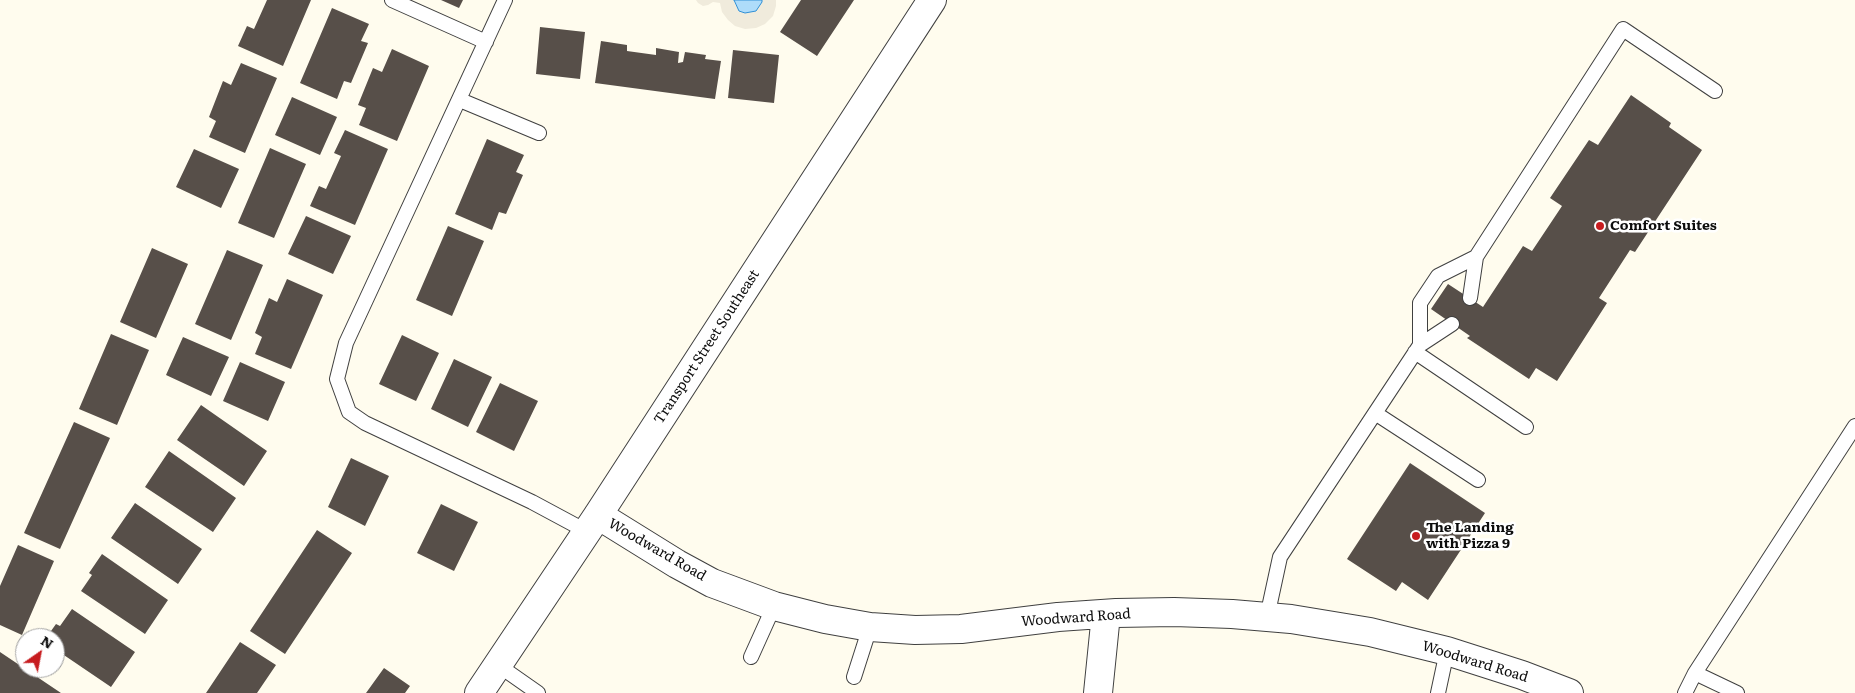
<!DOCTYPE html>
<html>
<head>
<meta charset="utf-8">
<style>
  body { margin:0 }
  #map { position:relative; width:1855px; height:693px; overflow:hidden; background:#fffcee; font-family:Literata,serif }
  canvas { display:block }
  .north { position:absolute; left:15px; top:628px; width:50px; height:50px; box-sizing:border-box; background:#fff; border:1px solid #9e9e9e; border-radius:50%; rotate:33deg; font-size:14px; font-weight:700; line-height:20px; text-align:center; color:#0d0d0d }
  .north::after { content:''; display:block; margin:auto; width:18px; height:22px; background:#c71c1f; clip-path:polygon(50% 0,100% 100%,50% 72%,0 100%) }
</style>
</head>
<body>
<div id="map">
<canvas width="1855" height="693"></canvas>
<div class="north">N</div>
</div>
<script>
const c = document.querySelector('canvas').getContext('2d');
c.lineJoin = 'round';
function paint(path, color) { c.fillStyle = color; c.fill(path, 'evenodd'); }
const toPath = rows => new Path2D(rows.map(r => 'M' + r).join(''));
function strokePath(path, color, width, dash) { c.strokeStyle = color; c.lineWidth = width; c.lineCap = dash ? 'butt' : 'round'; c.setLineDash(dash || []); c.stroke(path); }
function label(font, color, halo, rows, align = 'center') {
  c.font = font + ' Literata,serif'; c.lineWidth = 5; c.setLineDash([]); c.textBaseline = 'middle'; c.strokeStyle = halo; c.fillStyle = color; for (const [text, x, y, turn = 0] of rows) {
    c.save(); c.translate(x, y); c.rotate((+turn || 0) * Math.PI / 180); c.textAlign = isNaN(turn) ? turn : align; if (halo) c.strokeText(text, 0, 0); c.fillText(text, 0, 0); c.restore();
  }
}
paint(toPath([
  [696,0,734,0,736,5,762,2,762,0,776,0,776,6,773,16,765,24,756,28,745,29,735,26,728,20,722,12,720,3,713,2,708,5,703,6,698,3]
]), '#f0ebdc');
const water = toPath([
  [734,0,762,0,762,2,756,11,745,13,739,11,734,0]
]);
paint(water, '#aedcfa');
strokePath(water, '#3090d6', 1);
paint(toPath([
  [267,0,311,0,283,66,238,46,247,26,254,29],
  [441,0,463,0,459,8],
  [801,0,854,0,817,56,780,32],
  [332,8,369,24,361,41,368,43,351,83,344,81,337,99,300,83],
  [540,27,585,32,580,79,536,74],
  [601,41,627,45,627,51,656,55,656,48,679,52,678,63,683,62,685,52,706,55,705,59,721,61,715,99,595,83],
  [392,49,429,66,397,141,359,125,366,108,358,105,373,68,382,72],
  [733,50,779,55,774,103,728,98],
  [241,63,277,78,245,153,209,137,216,121,209,117,223,81,231,85],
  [1631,95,1671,123,1669,127,1702,150,1635,252,1630,250,1599,298,1607,303,1557,381,1536,368,1529,379,1467,338,1470,336,1431,309,1448,284,1483,307,1523,246,1532,251,1562,206,1550,198,1589,140,1598,145],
  [292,97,337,117,320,155,275,135],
  [345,130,388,149,355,225,310,206,319,186,326,189,341,156,334,153],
  [487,139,524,155,516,172,523,175,506,214,499,212,492,230,455,214],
  [270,148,306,164,274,238,238,223],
  [194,149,239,169,221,208,176,187],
  [306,216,351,236,333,274,288,254],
  [448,226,484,241,452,316,416,300],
  [152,248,188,264,156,338,120,322],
  [227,250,263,265,231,340,195,324],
  [287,279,323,295,291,369,255,354,262,337,255,333,269,298,277,302],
  [111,334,149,350,117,425,79,409],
  [402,335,439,353,416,401,379,384],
  [183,337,229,357,211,396,166,375],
  [454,359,492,377,468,427,431,409],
  [240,362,285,382,268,421,223,401],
  [500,383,538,401,514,451,476,432],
  [201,405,267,451,244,486,177,440],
  [74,422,110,438,60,549,24,533],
  [169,451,236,498,213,532,145,487],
  [351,458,389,476,365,526,328,507],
  [1410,463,1485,513,1428,600,1402,582,1396,591,1347,559],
  [135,503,202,549,178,584,111,538],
  [441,504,478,522,454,571,417,553],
  [317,530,352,553,285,654,250,631],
  [18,545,54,561,22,635,0,625,0,586],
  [102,554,168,600,145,634,81,591,92,575,89,573],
  [72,609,135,652,111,687,55,649,55,638,46,638,56,624,60,626],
  [240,642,276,665,257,693,206,693],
  [0,652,61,693,0,693],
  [384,668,410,686,405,693,366,693]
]), '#574f49');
const lane = toPath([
  [392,0,486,42],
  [505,0,346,343,337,379,349,412,365,423,532,502,586,531],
  [460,100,539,133],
  [1470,298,1476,257,1623,29,1715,91],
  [1420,345,1420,303,1438,276,1476,257],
  [1415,352,1526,427],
  [1375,413,1478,480],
  [1267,617,1280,557,1420,345,1452,324],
  [751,657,774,606],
  [498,665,538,693],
  [1695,673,1737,693],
  [854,677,870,627],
  [1438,693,1447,651],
  [1685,693,1695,673,1855,426]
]);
const street = toPath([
  [598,515,677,564,712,583,774,606,825,619,870,627,915,630,961,629,1058,617,1116,613,1174,612,1232,614,1291,619,1370,632,1447,651,1522,675,1569,693],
  [479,693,598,515,932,0],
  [1098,693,1106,614]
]);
strokePath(lane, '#404040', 16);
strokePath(street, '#404040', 30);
strokePath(lane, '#fff', 14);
strokePath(street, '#fff', 28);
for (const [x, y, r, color] of [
  [1600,226,5,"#c71c1f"],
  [1416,536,5,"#c71c1f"]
]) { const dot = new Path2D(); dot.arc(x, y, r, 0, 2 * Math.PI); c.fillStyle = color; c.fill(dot); strokePath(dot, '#fff', 2); }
label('bold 14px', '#0d0d0d', '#fff', [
  ["Comfort Suites",1610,226],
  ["The Landing",1426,528],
  ["with Pizza 9",1426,544]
], 'left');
label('14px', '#0d0d0d', '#fff', [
  ["Transport Street Southeast",707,347,-57],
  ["Woodward Road",657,550,30],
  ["Woodward Road",1076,618,-4],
  ["Woodward Road",1475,662,17]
]);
</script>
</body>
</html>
